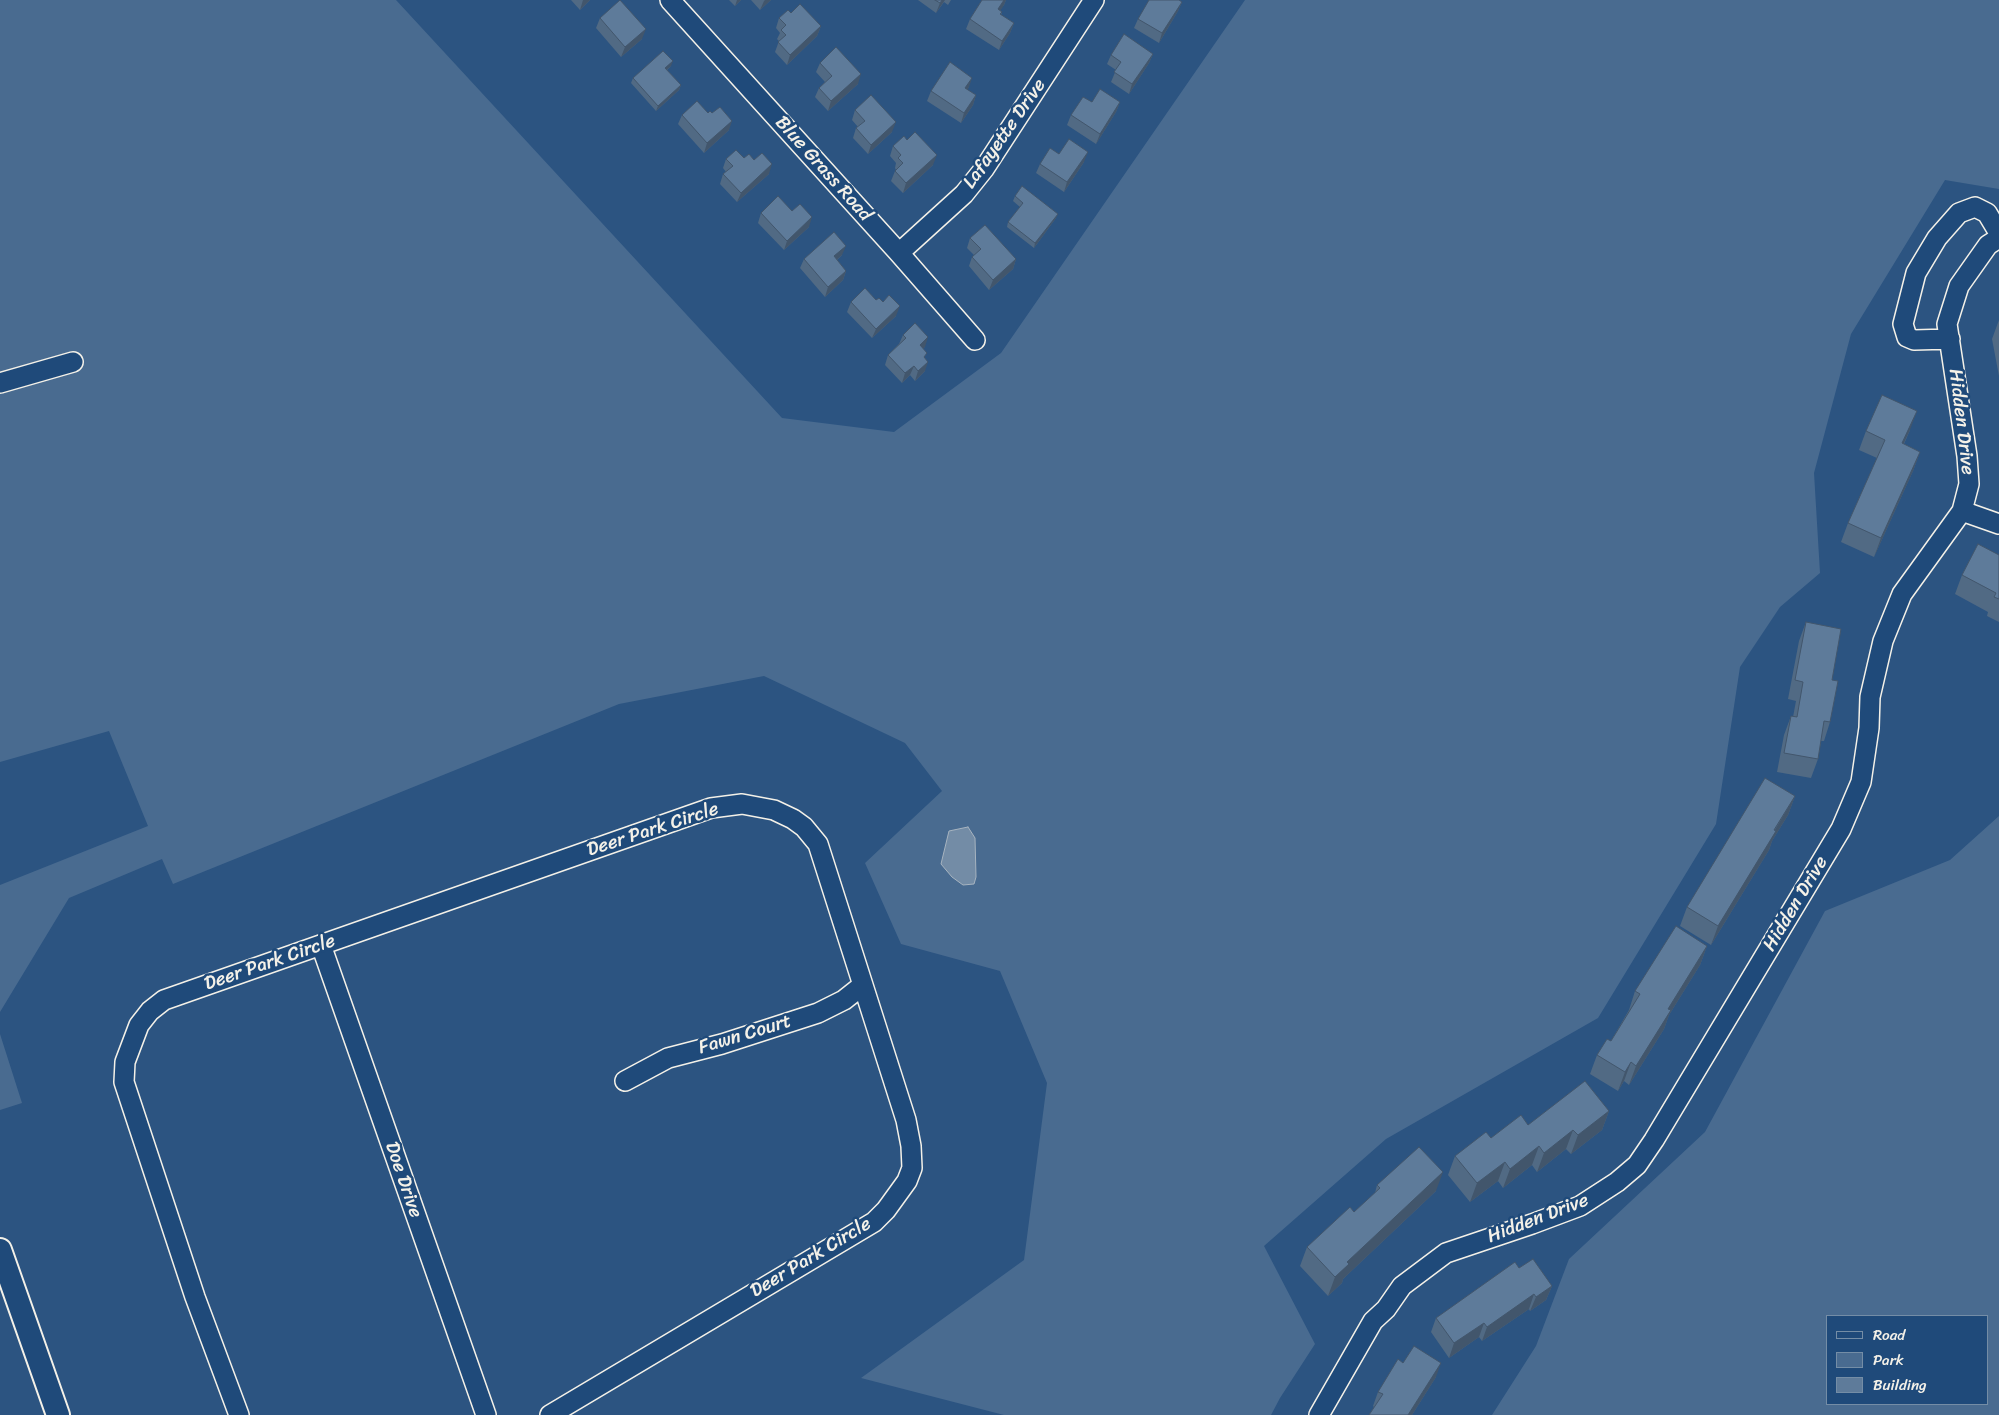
<!DOCTYPE html>
<html>
<head>
<meta charset="utf-8">
<style>
  body { margin:0 }
  #map { position:relative; width:1999px; height:1415px; overflow:hidden; background:#2c5481; font-family:Sriracha,sans-serif }
  canvas { display:block }
  .legend { position:absolute; left:1826px; top:1315px; width:162px; height:90px; box-sizing:border-box; background:#1f4a7a; border:1px solid #748da6; margin:0; padding:6px 9px; list-style:none; font-size:15px; color:#f4f1e8 }
  .legend li { display:flex; align-items:center; gap:10px; height:25px }
  .legend b { width:25px; border:1px solid #748da6 }
</style>
</head>
<body>
<div id="map">
<canvas width="1999" height="1415"></canvas>
<ul class="legend">
<li><b style="height:6px;background:#1f4a7a"></b>Road</li>
<li><b style="height:14px;background:#496b90"></b>Park</li>
<li><b style="height:14px;background:#5e7b9a"></b>Building</li>
</ul>
</div>
<script>
const c = document.querySelector('canvas').getContext('2d');
c.lineJoin = 'round';
function paint(path, color) { c.fillStyle = color; c.fill(path, 'evenodd'); }
const toPath = rows => new Path2D(rows.map(r => 'M' + r).join(''));
function strokePath(path, color, width, dash) { c.strokeStyle = color; c.lineWidth = width; c.lineCap = dash ? 'butt' : 'round'; c.setLineDash(dash || []); c.stroke(path); }
function label(font, color, halo, rows, align = 'center') {
  c.font = font + ' Sriracha,sans-serif'; c.lineWidth = 5; c.setLineDash([]); c.textBaseline = 'middle'; c.strokeStyle = halo; c.fillStyle = color; for (const [text, x, y, turn = 0] of rows) {
    c.save(); c.translate(x, y); c.rotate((+turn || 0) * Math.PI / 180); c.textAlign = isNaN(turn) ? turn : align; if (halo) c.strokeText(text, 0, 0); c.fillText(text, 0, 0); c.restore();
  }
}
paint(toPath([
  [0,0,396,0,782,418,894,432,1001,353,1245,0,1999,0,1999,189,1945,180,1851,334,1814,473,1820,573,1780,607,1740,667,1716,824,1598,1018,1386,1139,1264,1246,1315,1344,1280,1398,1271,1415,1004,1415,861,1378,1024,1260,1047,1083,1000,971,901,944,865,863,942,791,905,743,764,676,619,704,173,884,162,859,69,898,0,1012,0,885,148,826,109,731,0,762],
  [1999,816,1999,1415,1492,1415,1536,1346,1569,1259,1705,1132,1825,911,1950,860],
  [1828,1316,1988,1316,1988,1404,1828,1404],
  [0,1034,22,1103,0,1110]
]), '#496b90');
const water = toPath([
  [968,827,975,838,976,877,974,884,963,885,952,877,941,864,949,831,968,827]
]);
paint(water, '#738ca6');
strokePath(water, '#a7b4c0', 1);
const minor = toPath([
  [670,0,899,253,975,340],
  [899,253,964,194,984,169,1094,0],
  [1950,339,1914,340,1907,337,1903,324,1916,273,1937,238,1959,213,1975,207,1987,213,1999,233],
  [0,383,73,362],
  [1962,511,1999,524],
  [321,945,486,1415],
  [625,1081,668,1058,722,1044,818,1013,844,1000,863,985],
  [239,1415,195,1297,124,1082,125,1062,139,1025,150,1011,164,1000,711,808,742,804,774,810,793,819,804,827,818,844,906,1120,911,1146,912,1168,907,1181,886,1210,874,1222,550,1415],
  [1319,1415,1373,1321,1386,1309,1402,1286,1446,1253,1532,1224,1580,1206,1617,1182,1637,1165,1654,1140,1841,829,1861,782,1869,728,1870,697,1883,641,1902,594,1962,511,1969,484,1967,456,1947,324,1959,286,1988,245,1999,238]
]);
const major = toPath([
  [0,1250,58,1415]
]);
strokePath(minor, '#f4f1e8', 22);
strokePath(major, '#f4f1e8', 26);
strokePath(minor, '#1f4a7a', 19);
strokePath(major, '#1f4a7a', 22);
paint(toPath([
  [571,0,590,0,580,10],
  [729,0,741,0,735,6],
  [751,0,771,0,760,10],
  [918,0,951,0,948,5,944,2,936,13],
  [982,0,1006,0,1004,5,1000,10,1002,12,1001,15,1014,23,1010,33,999,50,966,29,970,19],
  [1182,2,1178,11,1159,43,1134,28,1138,19],
  [791,13,821,26,817,36,787,65,775,52,779,41,777,39,780,33,776,28,779,18],
  [600,18,642,39,621,57,596,28],
  [1153,54,1149,63,1129,94,1111,82,1116,70,1107,64,1111,55],
  [820,63,858,84,828,111,815,97,819,88,825,82,816,72],
  [671,66,667,70,681,85,679,90,656,111,631,83,633,78],
  [969,87,967,90,976,95,973,105,961,123,927,101,931,91],
  [1092,102,1120,102,1116,112,1096,144,1067,125,1071,115],
  [855,110,892,132,868,154,853,138,856,128,858,127,852,120],
  [708,113,729,130,704,153,678,124,682,115],
  [893,146,933,165,903,193,891,181,895,171,896,170,895,168,896,163,890,156],
  [1059,154,1084,162,1064,192,1036,173,1040,164],
  [744,158,754,160,769,174,737,202,720,184,723,174,726,172,723,168,726,159],
  [1015,196,1056,218,1034,248,1007,227,1008,222,1020,207,1013,201],
  [792,211,809,227,784,250,758,223,761,213],
  [970,238,1016,259,1013,269,989,290,969,266,972,257,974,255,967,248],
  [842,255,837,260,846,271,843,280,825,297,800,268,804,259],
  [876,300,896,316,872,338,847,312,851,302],
  [1999,320,1999,376,1992,339],
  [903,335,925,347,923,348,925,359,925,371,915,381,910,375,902,383,885,365,888,355,899,344],
  [1910,430,1904,444,1920,452,1913,471,1874,557,1841,542,1848,523,1877,458,1859,450,1866,431],
  [1999,555,1999,622,1987,616,1988,612,1955,594,1962,575],
  [1806,622,1832,680,1830,722,1824,741,1821,741,1818,759,1811,778,1777,772,1784,735,1791,716,1793,717,1796,701,1788,699,1799,641],
  [1795,796,1788,815,1772,841,1769,850,1711,945,1680,926,1687,907],
  [1707,946,1700,965,1669,1015,1664,1029,1629,1085,1624,1081,1618,1091,1590,1074,1597,1055,1611,1041,1629,1010,1635,991],
  [1609,1111,1602,1130,1571,1154,1566,1149,1537,1172,1532,1165,1503,1188,1498,1181,1470,1202,1448,1175,1455,1156,1491,1138,1528,1125],
  [1377,1185,1436,1191,1343,1279,1342,1283,1328,1296,1300,1266,1307,1247,1354,1212,1375,1193],
  [1519,1268,1552,1286,1546,1300,1530,1311,1529,1309,1482,1341,1479,1337,1449,1358,1431,1332,1436,1318],
  [1403,1363,1436,1377,1412,1415,1369,1415,1374,1407,1373,1406,1378,1392]
]), '#516a84');
paint(toPath([
  [583,0,590,0,580,10],
  [737,0,741,0,735,6],
  [765,0,771,0,760,10,764,1],
  [942,0,945,0,936,13,940,3],
  [1004,0,1006,0,1004,5,995,19,998,9],
  [1182,2,1178,11,1159,43,1162,33],
  [1014,23,1010,33,999,50,1002,41],
  [821,26,817,36,787,65,790,55],
  [646,29,642,39,621,57,625,47],
  [1153,54,1149,63,1129,94,1132,84],
  [673,61,671,66,663,73,665,68],
  [861,74,858,84,828,111,831,101],
  [972,78,969,87,962,98,965,88],
  [681,85,679,90,656,111,658,106],
  [976,95,973,105,961,123,964,113],
  [1120,102,1116,112,1096,144,1100,134],
  [732,121,729,130,704,153,707,143],
  [896,122,892,132,868,154,871,145],
  [1088,152,1084,162,1064,192,1067,182],
  [937,155,933,165,903,193,906,183],
  [772,164,769,174,737,202,741,193],
  [1058,214,1056,218,1034,248,1035,243],
  [812,217,809,227,784,250,787,241],
  [846,246,842,255,830,266,834,256],
  [1016,259,1013,269,989,290,993,280],
  [846,271,843,280,825,297,828,287],
  [900,306,896,316,872,338,876,329],
  [928,337,925,347,916,355,920,345],
  [928,362,925,371,915,381,918,371],
  [914,366,910,375,902,383,905,373],
  [1917,411,1910,430,1895,462,1902,443],
  [1920,452,1913,471,1874,557,1881,538],
  [1795,796,1788,815,1772,841,1769,850,1711,945,1718,926],
  [1707,946,1700,965,1669,1015,1664,1029,1629,1085,1636,1066,1668,1009],
  [1631,1062,1624,1081,1618,1091,1625,1072],
  [1609,1111,1602,1130,1571,1154,1578,1135],
  [1573,1130,1566,1149,1537,1172,1544,1153],
  [1539,1146,1532,1165,1503,1188,1510,1169],
  [1505,1162,1498,1181,1470,1202,1477,1183],
  [1443,1172,1436,1191,1343,1279,1342,1283,1328,1296,1335,1277,1347,1262],
  [1552,1286,1546,1300,1530,1311,1536,1297],
  [1534,1294,1529,1309,1482,1341,1487,1327],
  [1484,1323,1479,1337,1449,1358,1454,1343],
  [1441,1363,1436,1377,1412,1415,1408,1415]
]), '#42566c');
const building = toPath([
  [620,0,646,29,625,47,600,18,620,0],
  [935,0,942,0,940,3,935,0],
  [982,0,1004,0,998,9,1002,12,1000,14,1014,23,1002,41,970,19,982,0],
  [1149,0,1179,0,1182,2,1162,33,1138,19,1149,0],
  [800,4,821,26,790,55,778,42,786,35,781,30,786,25,779,18,788,10,791,13,800,4],
  [1124,34,1153,54,1132,84,1114,72,1121,62,1111,55,1124,34],
  [836,47,861,74,831,101,819,88,832,76,820,63,836,47],
  [663,51,673,61,665,68,681,85,658,106,633,78,663,51],
  [950,62,972,78,965,88,976,95,964,113,931,91,950,62],
  [1100,89,1120,102,1100,134,1071,115,1083,97,1092,102,1100,89],
  [871,95,896,122,871,145,856,128,865,121,855,110,871,95],
  [697,101,708,113,710,111,712,113,720,107,732,121,707,143,682,115,697,101],
  [915,132,937,155,906,183,895,171,903,163,898,158,901,155,893,146,904,136,907,140,915,132],
  [1069,139,1088,152,1067,182,1040,164,1050,148,1059,154,1069,139],
  [736,150,744,158,749,154,754,160,762,153,772,164,741,193,723,174,733,166,726,159,736,150],
  [1022,186,1058,214,1035,243,1008,222,1023,203,1015,196,1022,186],
  [778,196,792,211,800,204,812,217,787,241,761,213,778,196],
  [985,225,1016,259,993,280,972,257,981,249,970,238,985,225],
  [834,232,846,246,834,256,846,271,828,287,804,259,834,232],
  [865,288,876,300,879,298,883,302,889,295,900,306,876,329,851,302,865,288],
  [915,323,928,337,920,345,927,353,924,357,928,362,918,371,914,366,905,373,888,355,906,338,903,335,915,323],
  [1882,395,1917,411,1902,443,1920,452,1881,538,1848,523,1885,440,1866,431,1882,395],
  [1978,544,1999,555,1999,599,1994,597,1996,593,1962,575,1978,544],
  [1806,622,1841,629,1832,680,1838,681,1830,722,1824,721,1818,759,1784,753,1791,716,1797,717,1803,682,1795,680,1806,622],
  [1765,778,1795,796,1774,830,1776,831,1718,926,1687,907,1765,778],
  [1676,926,1707,946,1668,1009,1671,1010,1636,1066,1631,1062,1625,1072,1597,1055,1607,1039,1611,1041,1640,994,1635,991,1676,926],
  [1585,1081,1609,1111,1578,1135,1573,1130,1544,1153,1539,1146,1510,1169,1505,1162,1477,1183,1455,1156,1486,1132,1491,1138,1521,1115,1528,1125,1585,1081],
  [1419,1147,1443,1172,1347,1262,1349,1264,1335,1277,1307,1247,1350,1207,1354,1212,1380,1188,1377,1185,1419,1147],
  [1533,1259,1552,1286,1536,1297,1534,1294,1487,1327,1484,1323,1454,1343,1436,1318,1515,1262,1519,1268,1533,1259],
  [1414,1346,1441,1363,1408,1415,1369,1415,1383,1394,1378,1392,1398,1359,1403,1363,1414,1346]
]);
paint(building, '#5e7b9a');
strokePath(building, '#42566c', 1);
label('19px', '#f4f1e8', '#1f4a7a', [
  ["Lafayette Drive",1005,134,-55],
  ["Blue Grass Road",823,169,48],
  ["Hidden Drive",1961,422,83],
  ["Deer Park Circle",653,830,-18],
  ["Hidden Drive",1796,904,-59],
  ["Deer Park Circle",270,963,-19],
  ["Fawn Court",745,1035,-17],
  ["Doe Drive",403,1180,71],
  ["Hidden Drive",1538,1219,-21],
  ["Deer Park Circle",811,1258,-31]
]);
</script>
</body>
</html>
